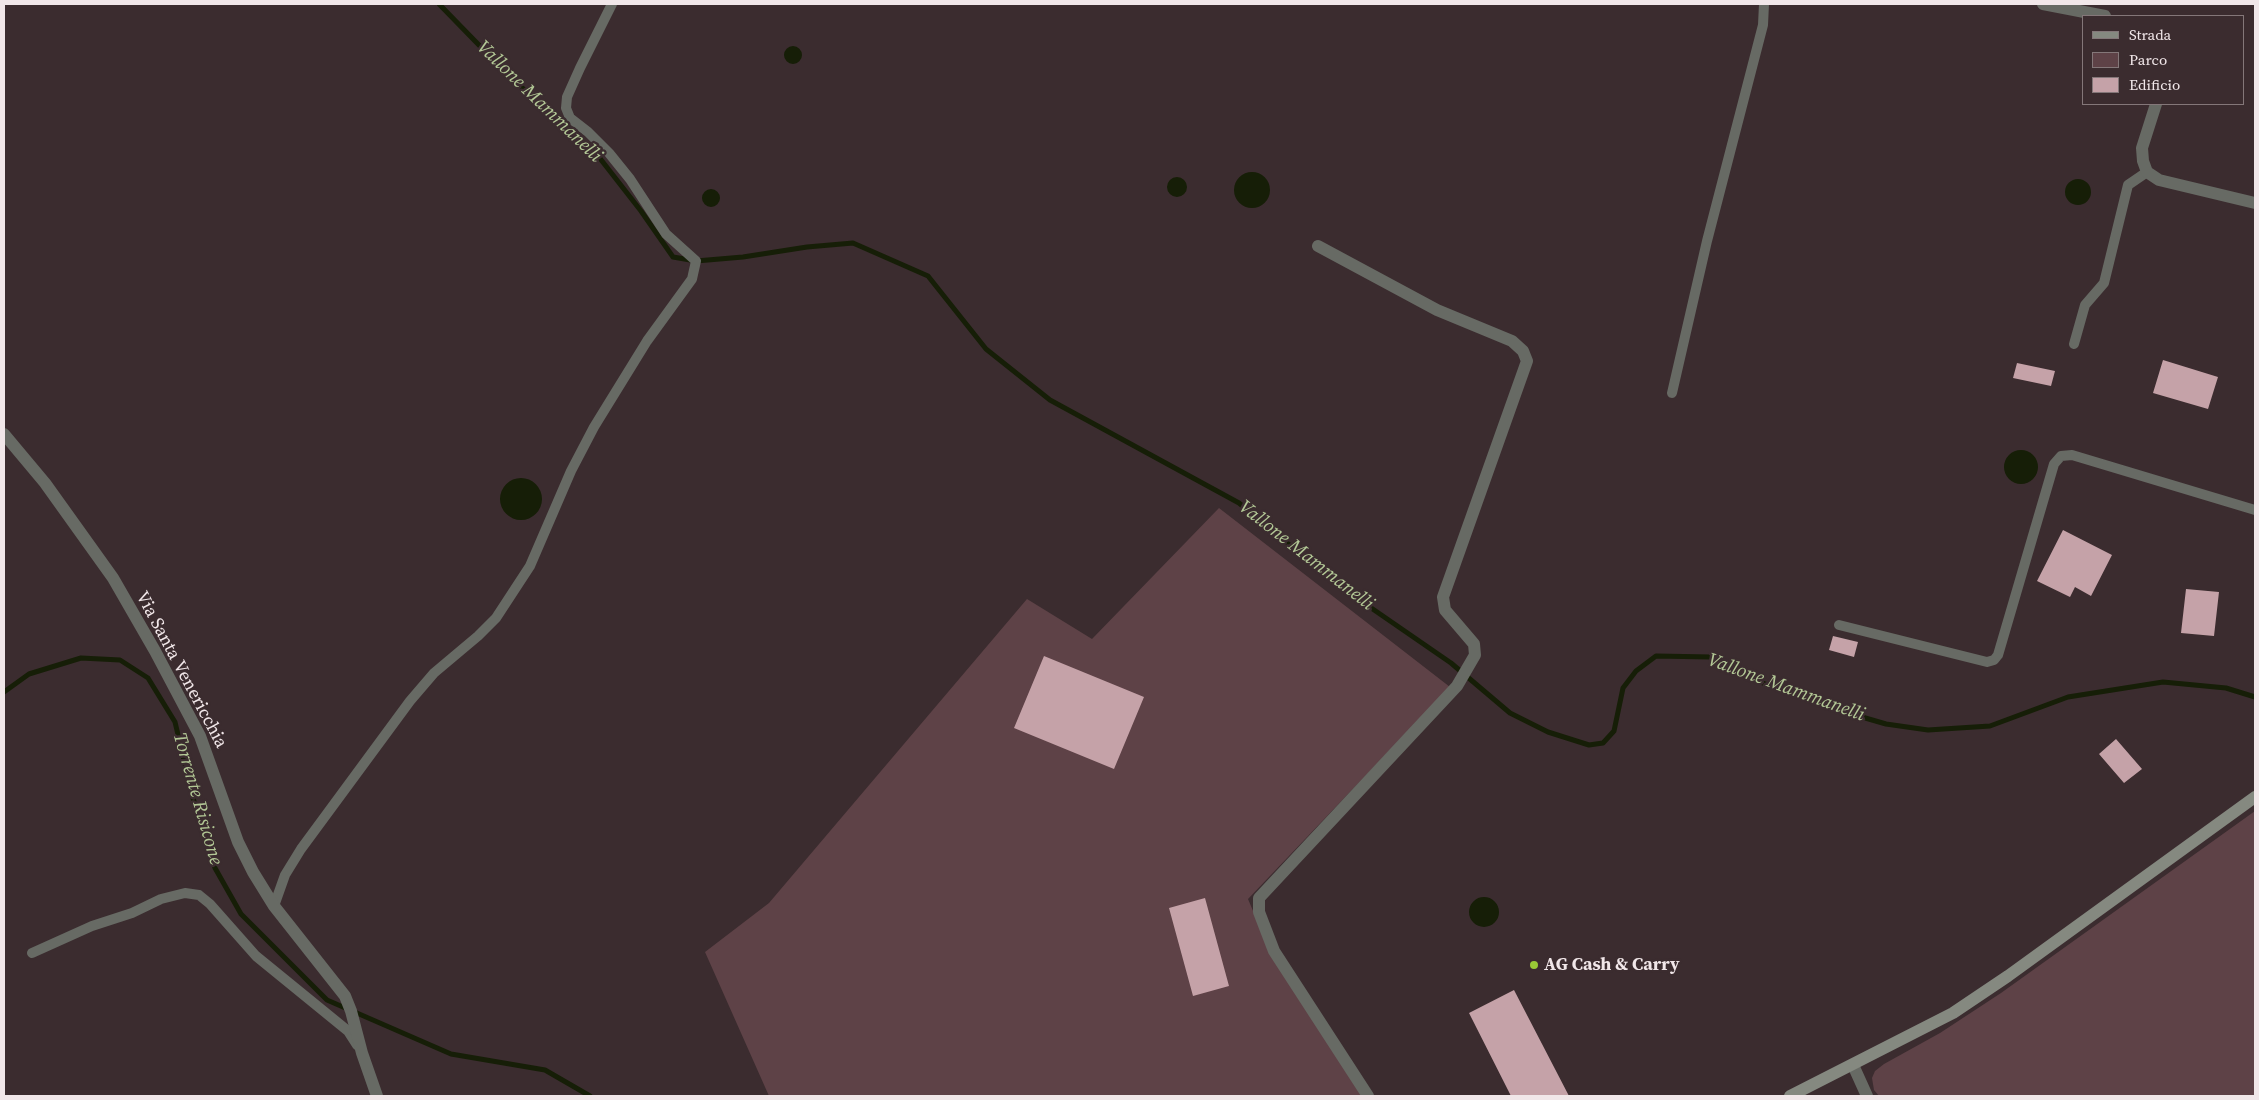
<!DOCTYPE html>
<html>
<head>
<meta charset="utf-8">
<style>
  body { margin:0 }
  #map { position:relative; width:2259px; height:1100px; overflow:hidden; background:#3b2c2f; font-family:"Source Serif 4",serif }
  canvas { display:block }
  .frame { position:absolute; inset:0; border:5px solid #f1e7e9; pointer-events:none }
  .legend { position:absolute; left:2082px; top:15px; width:162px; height:90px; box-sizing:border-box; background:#3b2c2f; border:1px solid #847779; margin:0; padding:6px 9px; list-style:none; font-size:15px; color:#f1e7e9 }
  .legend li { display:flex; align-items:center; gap:10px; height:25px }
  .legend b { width:25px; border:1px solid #847779 }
</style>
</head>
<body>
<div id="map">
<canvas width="2259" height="1100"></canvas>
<div class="frame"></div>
<ul class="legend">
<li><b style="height:6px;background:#858980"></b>Strada</li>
<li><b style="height:14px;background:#5e4247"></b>Parco</li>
<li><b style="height:14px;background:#c5a2a8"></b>Edificio</li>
</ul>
</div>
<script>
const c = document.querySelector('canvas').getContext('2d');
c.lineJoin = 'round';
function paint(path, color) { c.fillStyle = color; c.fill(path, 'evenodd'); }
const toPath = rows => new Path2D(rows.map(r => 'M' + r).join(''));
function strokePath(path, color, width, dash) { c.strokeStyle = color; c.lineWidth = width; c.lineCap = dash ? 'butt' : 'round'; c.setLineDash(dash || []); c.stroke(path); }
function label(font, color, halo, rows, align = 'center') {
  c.font = font + ' "Source Serif 4",serif'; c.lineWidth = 5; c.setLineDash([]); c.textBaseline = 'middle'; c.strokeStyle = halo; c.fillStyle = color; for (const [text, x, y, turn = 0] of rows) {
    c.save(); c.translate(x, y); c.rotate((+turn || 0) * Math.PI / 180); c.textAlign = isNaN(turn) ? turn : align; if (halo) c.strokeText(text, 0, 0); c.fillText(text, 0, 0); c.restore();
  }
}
paint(toPath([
  [1219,508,1450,687,1248,899,1272,956,1364,1096,769,1096,705,952,769,903,1027,599,1092,639],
  [2255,811,2255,1096,1879,1096,1874,1090,1872,1078,1875,1071,1884,1064,1940,1033,2001,993]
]), '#5e4247');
paint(toPath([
  '784 55a9 9 0 1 1 18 0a9 9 0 1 1-18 0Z',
  '1234 190a18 18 0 1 1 36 0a18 18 0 1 1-36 0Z',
  '1167 187a10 10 0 1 1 20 0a10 10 0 1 1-20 0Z',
  '2065 192a13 13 0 1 1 26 0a13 13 0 1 1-26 0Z',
  '702 198a9 9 0 1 1 18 0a9 9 0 1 1-18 0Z',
  '2004 467a17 17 0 1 1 34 0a17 17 0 1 1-34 0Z',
  '500 499a21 21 0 1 1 42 0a21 21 0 1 1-42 0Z',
  '1469 912a15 15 0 1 1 30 0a15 15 0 1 1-30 0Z'
]), '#161e07');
strokePath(toPath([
  [439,4,512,79,595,152,641,211,673,257,696,261,743,257,807,247,853,243,928,276,986,349,1050,400,1239,503,1335,583,1451,663,1510,713,1548,732,1589,745,1603,743,1614,731,1623,688,1636,671,1656,656,1711,657,1760,682,1824,706,1886,724,1928,730,1990,726,2068,697,2163,682,2226,688,2255,697],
  [4,692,29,674,81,658,120,660,148,678,175,722,193,798,215,868,241,914,327,1000,451,1054,545,1070,590,1096]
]), '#161e07', 5);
paint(toPath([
  [2163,360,2218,377,2208,409,2153,393],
  [2017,363,2055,371,2051,386,2013,378],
  [2063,530,2112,555,2091,596,2075,587,2070,597,2037,581],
  [2186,589,2219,592,2214,636,2181,633],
  [1833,636,1858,642,1854,657,1829,650],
  [1044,656,1144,697,1114,769,1014,728],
  [2116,739,2142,769,2124,783,2099,754],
  [1205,898,1229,986,1193,996,1169,908],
  [1514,990,1569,1096,1511,1096,1469,1013]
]), '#c5a2a8');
strokePath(toPath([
  [2074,344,2085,305,2104,283,2128,185,2147,172],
  [1672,393,1707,241,1763,25,1764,4],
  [1839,625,1987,662,1994,660,1998,655,2054,464,2061,456,2072,455,2255,510],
  [274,906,285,875,301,849,410,701,434,673,478,636,496,618,530,566,571,471,594,427,647,341,692,279,696,261,666,234,630,179,609,153,588,132,570,118,566,108,567,97,580,68,612,4],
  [32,953,92,926,132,913,161,899,185,893,199,895,210,904,256,956,348,1031,357,1045]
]), '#676a64', 10);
strokePath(toPath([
  [2043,4,2105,16],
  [2156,104,2142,148,2143,161,2147,172,2159,180,2255,203],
  [1318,246,1437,310,1512,341,1523,351,1527,361,1443,597,1445,610,1474,644,1475,655,1457,686,1259,898,1259,912,1274,951,1368,1096],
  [4,434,45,483,113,578,155,651,200,736,238,842,253,872,274,906,345,996,351,1011,362,1053,377,1096],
  [1853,1065,1867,1096]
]), '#676a64', 12);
strokePath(toPath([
  [1790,1096,1953,1013,2008,976,2255,797]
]), '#858980', 12);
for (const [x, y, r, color] of [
  [1534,965,5,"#99cb36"]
]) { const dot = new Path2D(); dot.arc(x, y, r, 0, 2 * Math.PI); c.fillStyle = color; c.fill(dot); strokePath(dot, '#3b2c2f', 2); }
label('18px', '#f1e7e9', '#3b2c2f', [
  ["Via Santa Venericchia",181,670,62]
]);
label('bold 18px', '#f1e7e9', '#3b2c2f', [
  ["AG Cash & Carry",1544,965]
], 'left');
label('italic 19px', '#b3c896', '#3b2c2f', [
  ["Vallone Mammanelli",539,102,44],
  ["Vallone Mammanelli",1306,556,38],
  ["Vallone Mammanelli",1786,688,20],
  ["Torrente Risicone",197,799,74]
]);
</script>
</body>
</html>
